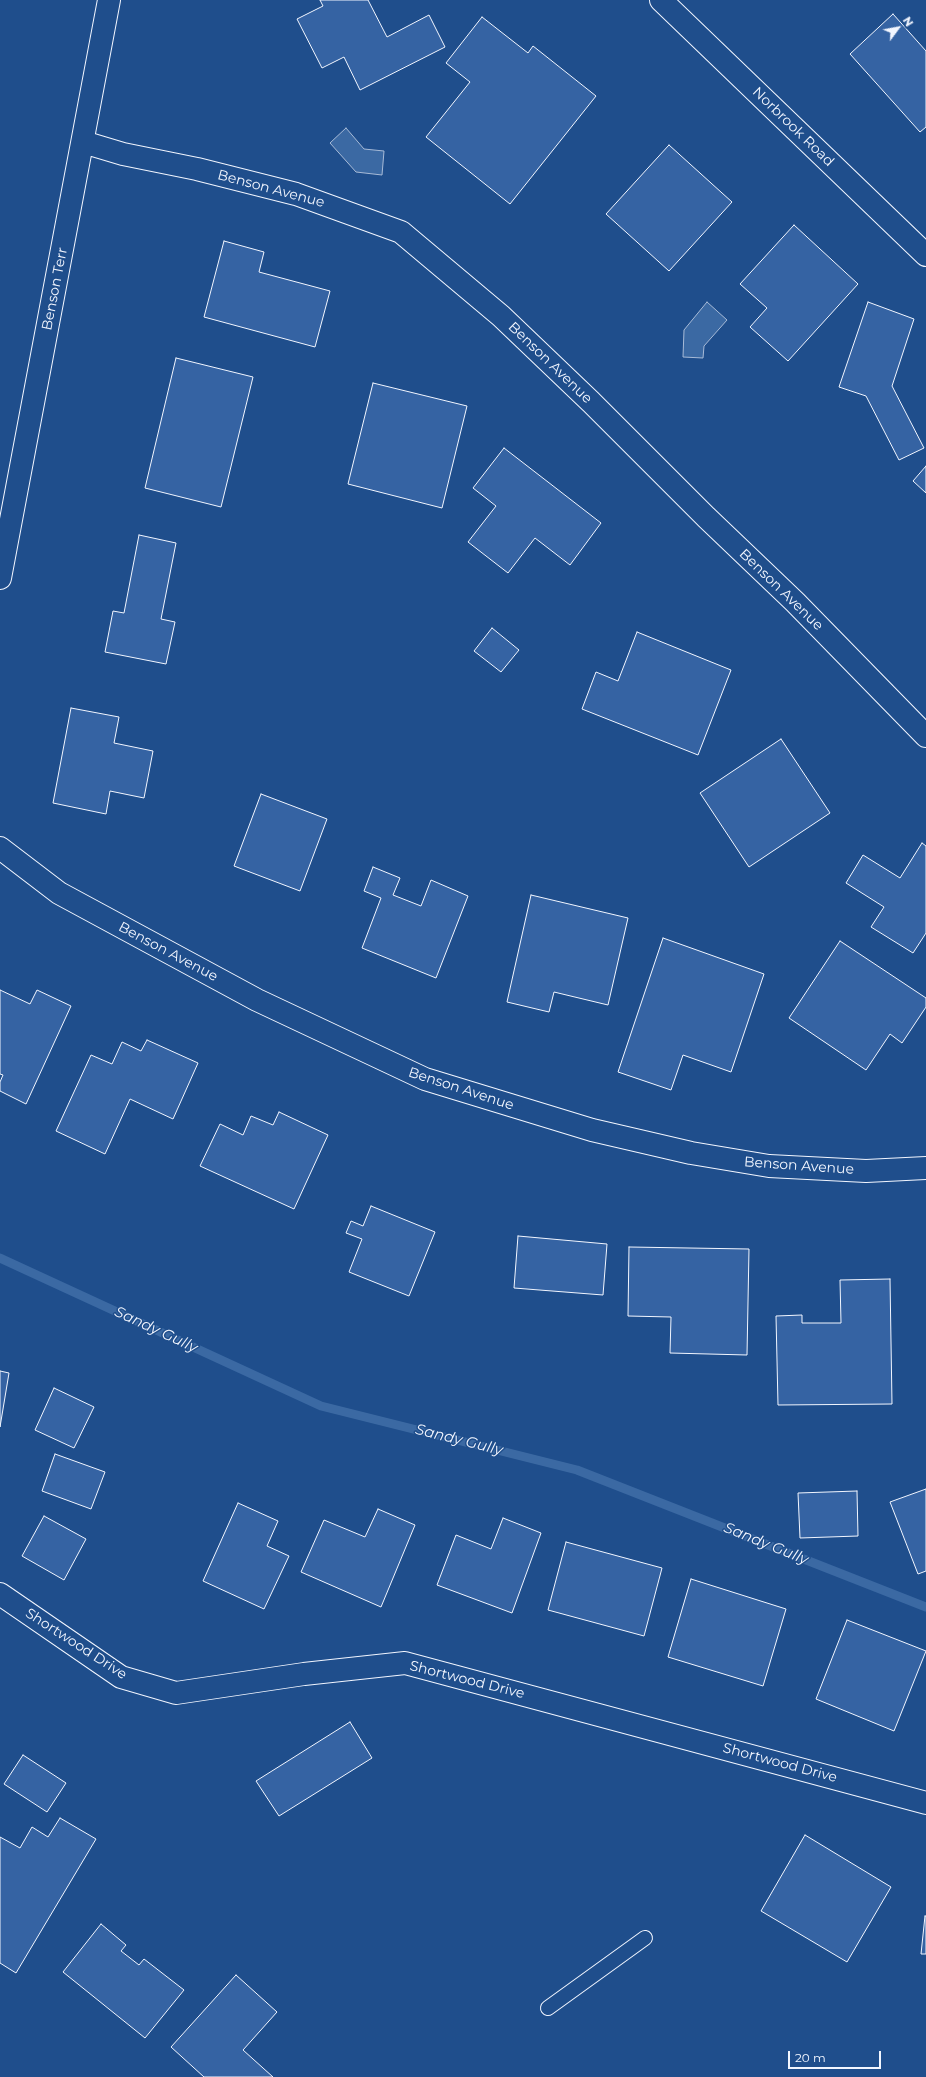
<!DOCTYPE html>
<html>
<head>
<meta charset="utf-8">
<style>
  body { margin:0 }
  #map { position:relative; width:926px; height:2077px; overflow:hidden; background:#1f4e8c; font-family:Montserrat,sans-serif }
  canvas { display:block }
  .north { position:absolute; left:878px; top:8px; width:40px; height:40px; -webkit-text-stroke:3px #1f4e8c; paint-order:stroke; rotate:58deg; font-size:11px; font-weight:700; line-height:16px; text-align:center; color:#f2f6ff }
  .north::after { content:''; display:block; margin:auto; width:14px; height:18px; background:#f2f6ff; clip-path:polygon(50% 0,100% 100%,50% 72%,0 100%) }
  .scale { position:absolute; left:788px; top:2051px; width:93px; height:18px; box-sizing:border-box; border:2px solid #f2f6ff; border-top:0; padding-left:5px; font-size:12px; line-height:14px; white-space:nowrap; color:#f2f6ff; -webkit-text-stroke:3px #1f4e8c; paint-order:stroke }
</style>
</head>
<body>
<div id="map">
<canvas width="926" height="2077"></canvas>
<div class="north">N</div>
<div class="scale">20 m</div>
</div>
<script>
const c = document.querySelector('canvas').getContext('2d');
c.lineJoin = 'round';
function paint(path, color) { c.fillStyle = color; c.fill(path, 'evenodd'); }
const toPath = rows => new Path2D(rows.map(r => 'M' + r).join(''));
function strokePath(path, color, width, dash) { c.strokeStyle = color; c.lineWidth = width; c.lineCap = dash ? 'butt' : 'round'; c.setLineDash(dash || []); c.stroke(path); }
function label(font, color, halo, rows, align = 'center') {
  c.font = font + ' Montserrat,sans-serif'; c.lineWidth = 3; c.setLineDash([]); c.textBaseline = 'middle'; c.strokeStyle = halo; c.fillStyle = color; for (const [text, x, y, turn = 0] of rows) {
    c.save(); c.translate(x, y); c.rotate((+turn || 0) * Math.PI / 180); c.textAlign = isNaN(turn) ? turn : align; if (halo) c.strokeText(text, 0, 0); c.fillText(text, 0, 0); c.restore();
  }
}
const water = toPath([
  [346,128,364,149,384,151,382,175,356,172,330,143,346,128],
  [707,302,727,320,704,346,703,358,683,357,684,330,707,302]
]);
paint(water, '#3b69a3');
strokePath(water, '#a8bbd7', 1);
strokePath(toPath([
  [0,1258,321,1406,577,1470,926,1607]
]), '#3b69a3', 9);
const building = toPath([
  [320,0,368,0,387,37,429,15,445,47,360,90,344,57,322,68,297,19,323,6,320,0],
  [893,14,926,51,926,127,920,132,850,54,893,14],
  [482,17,528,53,533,46,596,96,510,204,426,137,470,82,446,63,482,17],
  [669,145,732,202,669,271,606,214,669,145],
  [794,225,858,284,788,361,750,327,767,308,740,284,794,225],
  [224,241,264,252,259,272,330,291,315,347,204,317,224,241],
  [868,302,914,319,892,386,924,448,899,460,866,396,839,387,868,302],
  [176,358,253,377,221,507,145,488,176,358],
  [373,383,467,406,442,508,348,484,373,383],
  [504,448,601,523,570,565,535,538,508,573,468,542,496,506,473,488,504,448],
  [926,466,926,493,913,481,926,466],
  [139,535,176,543,161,619,175,622,166,664,105,652,113,611,124,613,139,535],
  [492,628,519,650,501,672,474,651,492,628],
  [637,632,731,670,698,755,582,709,596,672,618,681,637,632],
  [71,708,119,717,114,743,153,751,144,798,110,791,106,814,53,803,71,708],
  [781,739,830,813,749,867,700,793,781,739],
  [261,794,327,819,300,891,234,866,261,794],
  [922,843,926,846,926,933,913,953,871,927,884,907,846,883,863,855,900,878,922,843],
  [373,867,400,878,393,895,421,906,431,880,468,896,436,978,362,948,381,898,364,891,373,867],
  [531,895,628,918,608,1005,554,992,549,1012,507,1002,531,895],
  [663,938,764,974,731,1072,683,1055,671,1090,618,1072,663,938],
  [840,941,926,998,926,1007,902,1043,890,1034,866,1070,789,1018,840,941],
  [0,990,30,1004,37,990,71,1006,26,1104,0,1091,0,1082,3,1075,0,1074,0,990],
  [147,1040,198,1063,173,1119,130,1099,105,1154,56,1131,91,1055,112,1064,122,1042,141,1051,147,1040],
  [279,1112,328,1135,294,1209,200,1166,220,1124,243,1135,251,1116,273,1125,279,1112],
  [371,1206,435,1232,409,1296,349,1272,362,1239,346,1233,351,1221,363,1226,371,1206],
  [518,1236,607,1244,603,1295,514,1288,518,1236],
  [629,1247,749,1249,747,1355,670,1353,671,1317,628,1316,629,1247],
  [890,1279,892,1404,778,1405,776,1316,802,1315,802,1323,841,1323,840,1280,890,1279],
  [0,1371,9,1373,0,1427,0,1371],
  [54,1388,94,1407,74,1448,35,1430,54,1388],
  [55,1454,105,1472,91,1509,42,1491,55,1454],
  [926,1489,926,1571,918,1574,890,1502,926,1489],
  [857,1491,858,1536,800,1538,798,1493,857,1491],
  [238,1503,278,1521,267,1546,289,1556,264,1609,203,1581,238,1503],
  [378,1509,415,1525,381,1607,301,1572,324,1520,365,1537,378,1509],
  [44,1516,86,1539,64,1580,22,1556,44,1516],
  [503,1518,541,1533,512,1613,437,1585,456,1535,491,1549,503,1518],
  [566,1542,662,1568,644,1636,548,1610,566,1542],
  [691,1579,786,1609,763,1686,668,1657,691,1579],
  [847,1620,926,1651,894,1731,816,1699,847,1620],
  [350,1722,372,1758,279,1816,256,1781,350,1722],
  [23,1755,66,1783,47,1812,4,1784,23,1755],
  [60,1818,96,1839,16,1973,0,1963,0,1837,20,1848,32,1827,48,1837,60,1818],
  [805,1835,891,1887,847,1962,761,1911,805,1835],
  [925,1916,926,1916,926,1954,921,1954,925,1916],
  [101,1924,126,1945,121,1951,139,1965,144,1959,184,1990,145,2038,63,1972,101,1924],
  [236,1975,277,2012,243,2050,273,2077,204,2077,171,2047,236,1975]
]);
paint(building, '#3563a3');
strokePath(building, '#f2f6ff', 1);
const service = toPath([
  [548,2008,645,1938]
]);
const minor = toPath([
  [661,0,926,255],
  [83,142,123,154,197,169,296,194,401,232,501,316,591,402,706,517,795,602,926,736],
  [0,578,109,0],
  [0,848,59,893,257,1000,425,1079,592,1130,691,1153,769,1166,866,1171,926,1168],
  [0,1594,121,1677,176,1693,304,1674,405,1663,926,1803]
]);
strokePath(service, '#f2f6ff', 16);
strokePath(minor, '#f2f6ff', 24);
strokePath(service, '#1f4e8c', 14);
strokePath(minor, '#1f4e8c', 22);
label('14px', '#f2f6ff', '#1f4e8c', [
  ["Norbrook Road",793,127,44],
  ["Benson Avenue",271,189,15],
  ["Benson Terr",55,289,-79],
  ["Benson Avenue",550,363,44],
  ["Benson Avenue",781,590,44],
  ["Benson Avenue",168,952,28],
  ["Benson Avenue",461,1089,18],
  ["Benson Avenue",799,1166,4],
  ["Shortwood Drive",76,1644,33],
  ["Shortwood Drive",467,1680,14],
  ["Shortwood Drive",780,1763,15]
]);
label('italic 15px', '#f2f6ff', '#1f4e8c', [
  ["Sandy Gully",156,1330,25],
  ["Sandy Gully",459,1440,14],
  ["Sandy Gully",766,1544,22]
]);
</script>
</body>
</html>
